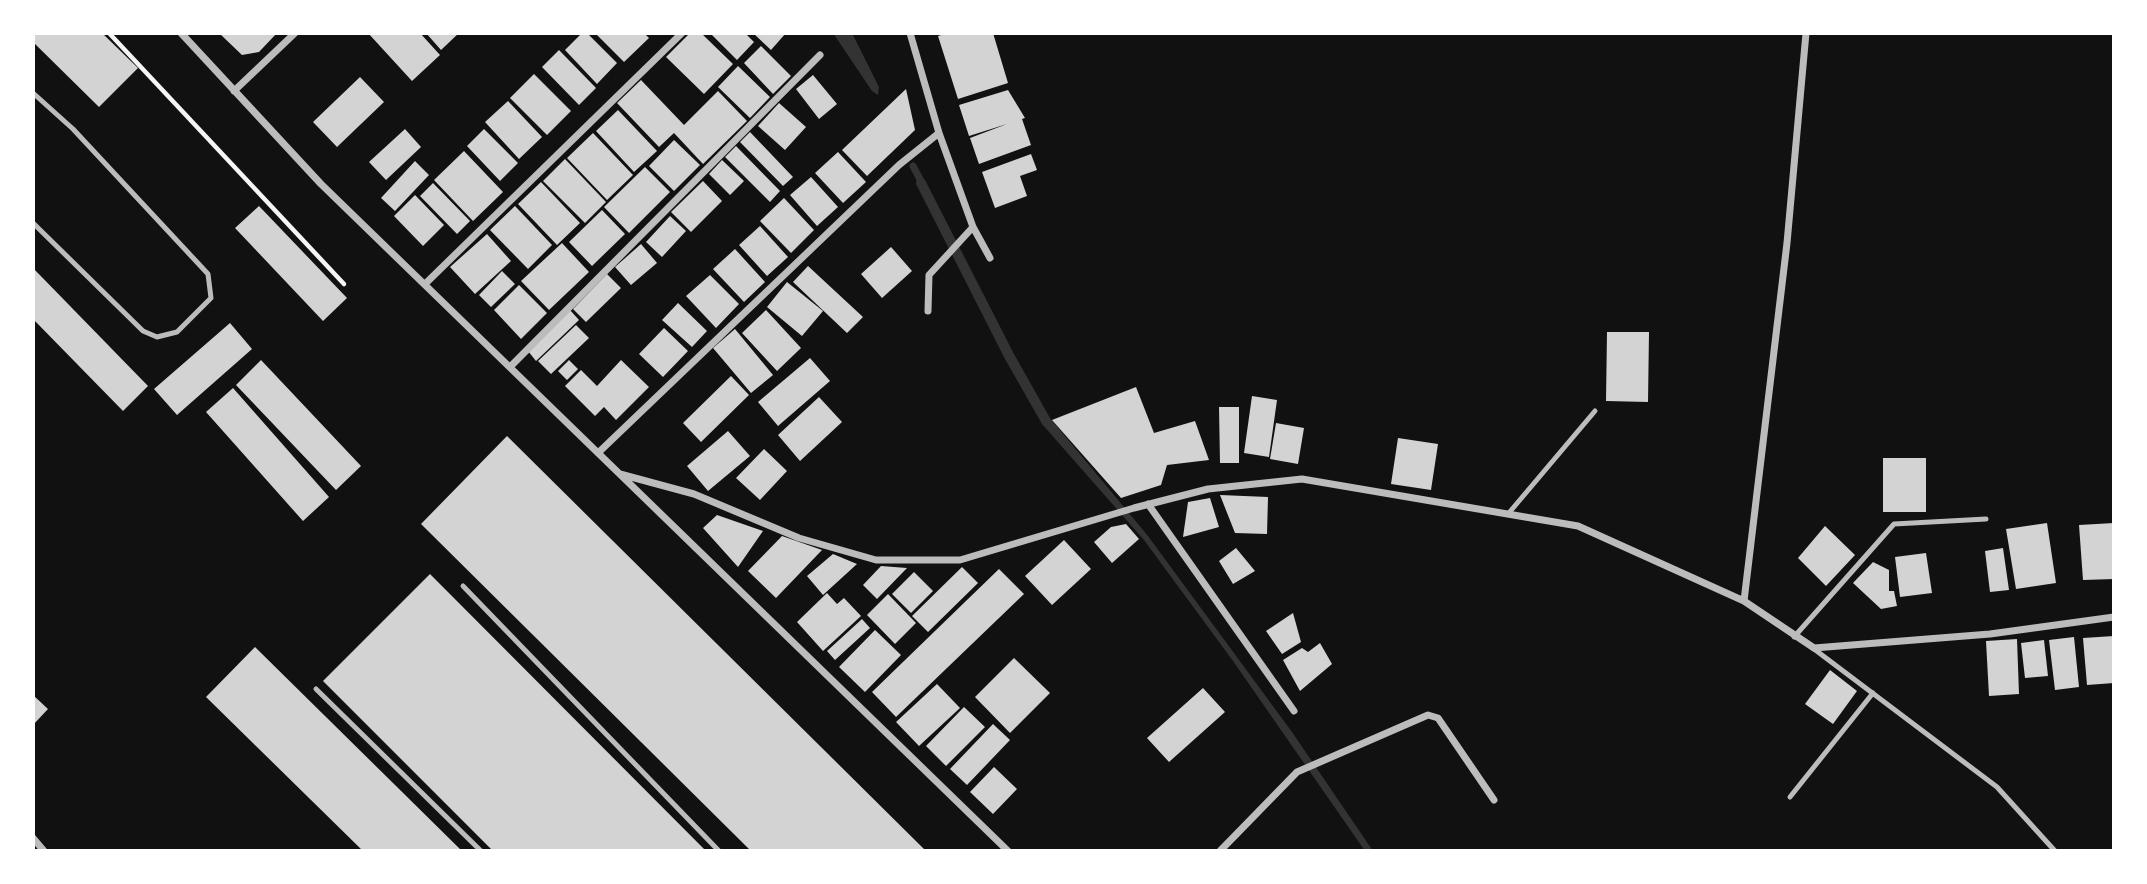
<!DOCTYPE html>
<html>
<head>
<meta charset="utf-8">
<style>
  body { margin:0 }
  #map { position:relative; width:2147px; height:884px; overflow:hidden; background:#111; font-family:Cabin,sans-serif }
  canvas { display:block }
  .frame { position:absolute; inset:0; border:35px solid #fff; pointer-events:none }
</style>
</head>
<body>
<div id="map">
<canvas width="2147" height="884"></canvas>
<div class="frame"></div>
</div>
<script>
const c = document.querySelector('canvas').getContext('2d');
c.lineJoin = 'round';
function paint(path, color) { c.fillStyle = color; c.fill(path, 'evenodd'); }
const toPath = rows => new Path2D(rows.map(r => 'M' + r).join(''));
function strokePath(path, color, width, dash) { c.strokeStyle = color; c.lineWidth = width; c.lineCap = dash ? 'butt' : 'round'; c.setLineDash(dash || []); c.stroke(path); }
paint(toPath([
  [833,33,852,33,879,87,878,95,872,91],
  [917,173,925,180,1014,354,1050,418,1148,536,1292,732,1373,851,1365,851,1233,661,1144,540,1042,424,1005,359,916,184]
]), '#333');
strokePath(toPath([
  [913,166,921,181]
]), '#333', 7);
paint(toPath([
  [33,33,102,33,138,68,99,107,33,42],
  [219,33,277,33,259,52,242,55],
  [368,33,420,33,440,55,412,81],
  [426,33,459,33,441,50],
  [582,33,587,33,617,63,597,84,565,50],
  [595,33,644,33,649,38,624,62],
  [690,33,701,33,733,64,704,94,666,57],
  [710,33,745,33,754,42,737,60],
  [753,33,786,33,771,50],
  [948,33,993,33,1008,83,958,99,938,36],
  [761,46,791,76,773,94,744,63],
  [559,50,596,88,579,105,542,67],
  [738,66,770,97,750,118,718,87],
  [534,74,571,111,547,135,510,98],
  [813,75,837,104,819,119,796,89],
  [360,77,384,102,337,147,313,122],
  [641,80,684,125,718,91,747,121,703,164,674,133,659,147,617,103],
  [906,89,915,130,867,176,842,150],
  [1008,90,1025,118,1022,119,1031,145,979,164,970,138,1007,124,969,136,959,105],
  [508,101,542,137,519,159,485,122],
  [779,103,806,127,785,150,758,126],
  [618,110,657,151,634,172,596,131],
  [405,129,421,147,386,180,369,162],
  [484,129,518,163,500,181,467,146],
  [750,132,793,177,783,186,740,142],
  [593,133,633,175,607,200,567,158],
  [674,140,700,165,674,191,649,166],
  [736,146,780,191,770,202,725,157],
  [464,151,503,192,473,221,434,180],
  [838,152,866,182,843,203,815,173],
  [1031,154,1037,170,1020,176,1027,196,995,208,982,172],
  [565,159,606,202,585,223,543,181],
  [722,160,744,181,730,195,709,174],
  [415,161,429,175,395,211,381,198],
  [645,167,670,192,629,233,604,207],
  [811,177,838,207,817,226,790,195],
  [703,181,722,201,691,232,671,212],
  [541,182,580,223,557,245,518,204],
  [433,183,470,221,457,234,420,196],
  [415,195,444,225,423,246,394,216],
  [784,198,814,230,791,253,760,221],
  [259,206,347,298,323,321,235,228],
  [515,206,552,245,528,269,490,230],
  [602,210,625,234,592,266,569,242],
  [670,216,686,231,662,257,646,242],
  [760,226,788,257,767,276,739,245],
  [487,234,511,261,475,294,450,267],
  [562,243,589,272,549,310,521,281],
  [641,244,657,263,631,285,615,267],
  [891,247,912,271,882,298,861,274],
  [735,249,765,282,744,302,713,269],
  [808,266,863,317,847,333,793,282],
  [33,268,148,386,123,411,33,319],
  [502,271,515,284,491,307,479,295],
  [607,274,621,288,586,322,573,309],
  [710,275,739,304,716,328,686,296],
  [787,282,823,311,802,336,767,307],
  [519,285,547,313,521,339,494,310],
  [678,303,707,331,692,347,662,320],
  [570,310,579,320,536,361,528,351],
  [766,310,801,348,777,371,742,333],
  [230,323,252,349,177,415,154,389],
  [576,325,589,338,551,374,538,361],
  [664,328,688,351,663,377,639,354],
  [735,329,773,375,751,393,713,348],
  [1607,332,1649,332,1648,402,1606,401],
  [810,358,830,381,778,426,758,402],
  [261,360,361,466,336,490,236,385],
  [569,360,578,369,567,380,558,371],
  [621,360,649,387,616,420,604,407,595,416,565,386,581,370,597,386],
  [731,376,749,395,701,442,683,423],
  [1136,387,1154,433,1195,421,1209,460,1167,465,1161,485,1121,498,1052,420],
  [233,388,329,497,303,521,206,412],
  [1252,396,1277,400,1269,457,1244,453],
  [819,397,842,422,800,461,778,435],
  [1219,407,1239,407,1239,463,1220,463],
  [1276,423,1304,428,1298,464,1270,459],
  [728,431,750,456,708,491,687,466],
  [507,436,926,851,751,851,421,524],
  [1398,438,1438,444,1431,490,1391,484],
  [764,449,787,471,760,500,736,478],
  [1883,458,1926,458,1926,512,1883,512],
  [1220,495,1268,497,1267,534,1235,533],
  [1210,498,1219,527,1183,537,1188,502],
  [717,515,763,531,738,567,703,528],
  [2047,523,2056,583,2016,589,2006,529],
  [2114,523,2114,579,2083,580,2079,525],
  [1126,524,1139,539,1112,563,1094,542,1111,527],
  [1825,526,1855,555,1826,586,1798,558],
  [782,536,822,550,776,598,748,571],
  [1064,540,1091,569,1052,605,1025,576],
  [1236,548,1255,571,1233,584,1219,561],
  [2003,548,2009,590,1990,592,1985,551],
  [1926,553,1932,593,1900,597,1895,557],
  [833,554,857,564,823,595,807,576],
  [1873,562,1889,570,1889,591,1894,591,1897,606,1881,609,1853,583],
  [881,566,907,568,877,599,863,585],
  [962,567,978,583,928,632,912,616],
  [999,569,1024,594,896,717,872,692],
  [914,572,933,591,911,613,892,594],
  [430,574,706,851,493,851,323,681],
  [827,593,837,604,844,598,861,616,823,651,797,622],
  [888,594,916,623,895,644,867,615],
  [1293,613,1301,642,1282,654,1266,631],
  [862,619,870,628,835,660,827,651],
  [875,630,901,655,865,692,839,667],
  [2114,636,2114,683,2087,685,2083,638],
  [2074,637,2079,687,2055,690,2049,640],
  [2017,639,2019,694,1989,696,1986,641],
  [2044,640,2048,676,2025,678,2021,643],
  [1320,643,1332,664,1300,691,1283,660,1302,648,1308,652],
  [255,647,462,851,363,851,206,697],
  [1014,658,1050,693,1010,733,975,697],
  [1830,670,1857,691,1833,724,1805,704],
  [937,684,960,708,919,746,896,722],
  [1203,688,1225,712,1169,762,1147,738],
  [33,695,48,709,33,725],
  [964,707,985,727,946,766,926,746],
  [993,724,1010,740,967,785,950,769],
  [994,767,1017,789,993,814,970,792]
]), '#d3d3d3');
strokePath(toPath([
  [109,33,344,284]
]), '#f5f5f5', 4.5);
strokePath(toPath([
  [33,93,73,129,208,274,211,298,177,332,157,337,143,331,33,223],
  [1508,514,1595,411],
  [463,586,719,851],
  [1794,637,1894,524,1986,519],
  [1814,649,1997,787,2055,851],
  [316,689,481,851],
  [1790,797,1873,693]
]), '#bcbcbc', 5);
strokePath(toPath([
  [181,33,321,184,1008,851],
  [910,33,939,133,973,227,990,258],
  [234,91,295,33],
  [425,284,682,33],
  [928,311,929,275,973,227],
  [510,367,820,55],
  [598,453,899,165,939,133],
  [620,474,694,494,799,538,876,560,960,560,1134,508,1208,489,1302,479,1578,526,1744,601,1814,648,1990,634,2114,617],
  [1148,504,1294,711],
  [1744,601,1787,243,1806,33],
  [33,838,44,851],
  [1220,851,1297,772,1428,715,1438,718,1494,800]
]), '#bcbcbc', 7);
</script>
</body>
</html>
